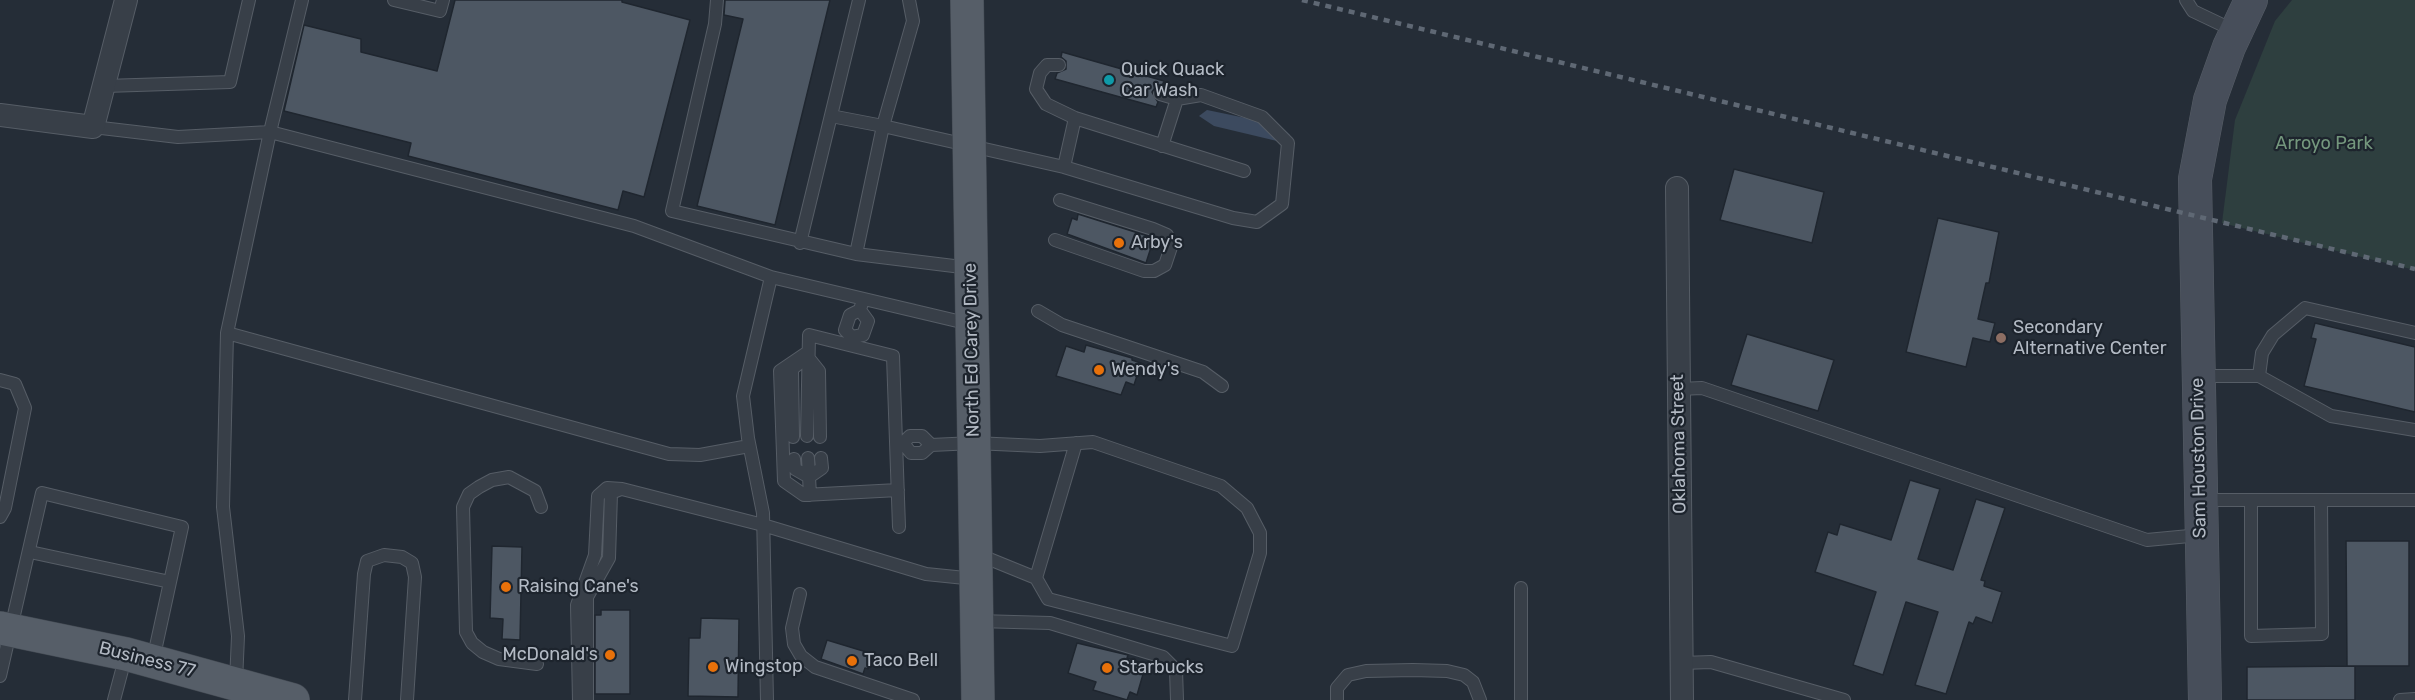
<!DOCTYPE html>
<html>
<head>
<meta charset="utf-8">
<style>
  body { margin:0 }
  canvas { display:block; background:#252d37 }
</style>
</head>
<body>
<canvas width="2415" height="700"></canvas>
<script>
const c = document.querySelector('canvas').getContext('2d');
c.lineJoin = 'round';
function paint(path, color) { c.fillStyle = color; c.fill(path, 'evenodd'); }
const toPath = rows => new Path2D(rows.map(r => 'M' + r).join(''));
function strokePath(path, color, width, dash) { c.strokeStyle = color; c.lineWidth = width; c.lineCap = dash ? 'butt' : 'round'; c.setLineDash(dash || []); c.stroke(path); }
function label(font, color, halo, rows, align = 'center') {
  c.font = font + ' Rubik,sans-serif'; c.lineWidth = 4.5; c.setLineDash([]); c.textBaseline = 'middle'; c.strokeStyle = halo; c.fillStyle = color; for (const [text, x, y, turn = 0] of rows) {
    c.save(); c.translate(x, y); c.rotate((+turn || 0) * Math.PI / 180); c.textAlign = isNaN(turn) ? turn : align; if (halo) c.strokeText(text, 0, 0); c.fillText(text, 0, 0); c.restore();
  }
}
paint(toPath([
  [2292,0,2415,0,2415,270,2222,223,2235,120,2275,21]
]), '#2e3f3f');
paint(toPath([
  [1207,110,1270,123,1281,127,1290,135,1284,140,1277,141,1214,126,1199,116]
]), '#3c4a5f');
const building = toPath([
  [455,0,622,0,622,2,690,20,644,197,623,191,618,210,408,156,411,143,284,111,304,25,361,39,361,52,437,71,455,0],
  [725,0,830,0,775,225,697,206,743,19,724,15,725,0],
  [1062,52,1164,81,1162,86,1155,88,1152,92,1158,102,1156,107,1055,79,1057,73,1066,69,1066,61,1061,57,1062,52],
  [1734,169,1824,192,1812,243,1720,220,1734,169],
  [1078,214,1154,238,1146,263,1067,234,1072,218,1077,220,1078,214],
  [1938,218,1999,232,1989,283,1986,283,1978,319,1995,323,1990,342,1973,338,1966,367,1906,352,1938,218],
  [2315,323,2415,347,2415,412,2304,386,2316,339,2311,338,2315,323],
  [1747,334,1834,360,1818,411,1731,385,1747,334],
  [1086,345,1132,358,1132,360,1141,363,1134,385,1126,382,1121,395,1056,376,1066,346,1084,352,1086,345],
  [1910,480,1940,489,1918,559,1953,570,1976,499,2005,508,1981,580,1985,581,1984,586,2002,592,1992,623,1976,617,1973,624,1969,622,1946,694,1915,685,1938,612,1906,602,1883,675,1853,665,1876,592,1815,572,1828,532,1837,535,1840,524,1891,540,1910,480],
  [2346,541,2409,541,2409,666,2347,666,2346,541],
  [492,546,522,547,520,640,502,639,503,619,490,618,492,546],
  [601,610,630,610,630,694,595,694,595,615,601,615,601,610],
  [701,618,739,619,738,697,688,696,689,638,700,638,701,618],
  [827,640,873,654,868,669,865,668,863,674,821,659,827,640],
  [1077,643,1128,655,1127,658,1146,664,1137,695,1130,692,1127,700,1093,690,1096,682,1068,673,1077,643],
  [2355,666,2355,700,2247,700,2247,667,2355,666]
]);
paint(building, '#4d5763');
strokePath(building, '#1f262f', 1.5);
const lane = toPath([
  [394,0,440,11,443,0],
  [717,0,715,24,672,211,856,254,970,268],
  [909,0,913,21,883,126,1064,167,1233,218,1257,222,1282,204,1288,143,1262,117,1201,95,1177,99,1160,94],
  [2186,0,2193,11,2235,31],
  [1059,65,1047,65,1040,73,1036,89,1046,104,1075,118,1244,171],
  [105,86,230,82,249,0],
  [831,116,883,126,856,254],
  [93,127,178,137,270,132,634,226,771,277,970,324],
  [1162,146,1177,99],
  [1064,167,1075,118],
  [1055,240,1144,271,1154,271,1165,265,1171,247,1167,235,1153,229,1060,200],
  [800,243,859,0],
  [1038,311,1062,325,1203,372,1222,386],
  [227,333,669,454,700,455,749,446],
  [852,337,845,330,850,315,860,310,863,299],
  [852,337,863,335,868,321,860,310],
  [808,352,780,371,784,481,804,495,898,490],
  [807,356,819,371,820,437],
  [2201,376,2259,376,2331,416,2415,430],
  [2259,376,2262,353,2273,335,2305,308,2415,333],
  [0,380,15,384,25,408,5,508,0,517],
  [1679,389,1702,388,2147,540,2200,535],
  [807,436,809,335,893,356,899,527],
  [793,437,792,369,802,361],
  [897,442,903,443,910,436,922,436,931,445],
  [903,443,911,453,922,453,931,445,974,443,1040,446,1093,442,1221,486,1247,508,1260,533,1260,553,1232,646,1048,599,1036,578,977,554],
  [808,458,809,477],
  [794,459,795,469,809,477,810,495],
  [809,477,822,468,821,458],
  [2203,500,2415,500],
  [2251,500,2251,636,2322,634,2321,500],
  [30,552,170,582],
  [1036,578,1076,443],
  [1521,588,1521,700],
  [800,594,792,628,794,644,801,656,815,667,913,700],
  [978,621,1050,623,1163,657,1176,670,1177,700],
  [1682,663,1711,662,1844,700],
  [537,664,499,659,483,652,472,643,466,632,463,507,469,494,479,487,492,480,509,477,535,491,541,507],
  [0,676,42,493,182,527,153,660],
  [236,682,238,636,223,507,227,333,270,132,302,0],
  [114,700,126,655],
  [355,700,364,574,367,561,384,555,402,557,412,563,415,577,407,700],
  [579,700,577,605,595,555,598,496,607,488,622,489,763,525,926,574,975,579],
  [587,700,587,597,609,558,611,493,621,489],
  [767,700,763,513,748,438,743,396,771,277],
  [1337,700,1337,688,1348,675,1366,671,1413,670,1447,671,1464,675,1473,682,1480,700],
  [2400,700,2415,699]
]);
const street = toPath([
  [0,115,93,127,126,0],
  [1677,188,1682,700]
]);
const secondary = toPath([
  [2205,700,2195,179,2210,100,2229,47,2251,0]
]);
const primary = toPath([
  [967,0,978,700],
  [0,628,126,654,293,700]
]);
strokePath(lane, '#565d66', 14);
strokePath(street, '#565d66', 24);
strokePath(secondary, '#565d66', 34);
strokePath(primary, '#414851', 34);
strokePath(lane, '#383f48', 12);
strokePath(street, '#383f48', 22);
strokePath(secondary, '#474e5a', 33);
strokePath(primary, '#565e68', 33);
strokePath(toPath([
  [1302,0,2415,269]
]), '#5f6874', 4.5, [6, 6]);
for (const [x, y, r, color] of [
  [1109,80,6,"#0f9aa8"],
  [1119,243,6,"#e8710a"],
  [2001,338,6,"#8d6e63"],
  [1099,370,6,"#e8710a"],
  [506,587,6,"#e8710a"],
  [610,655,6,"#e8710a"],
  [852,661,6,"#e8710a"],
  [713,667,6,"#e8710a"],
  [1107,668,6,"#e8710a"]
]) { const dot = new Path2D(); dot.arc(x, y, r, 0, 2 * Math.PI); c.fillStyle = color; c.fill(dot); strokePath(dot, '#1d242d', 2); }
label('18px', '#b3bac4', '#1d242d', [
  ["Quick Quack",1121,70],
  ["Car Wash",1121,91],
  ["Arby's",1131,243],
  ["Secondary",2013,328],
  ["Alternative Center",2013,349],
  ["Wendy's",1111,370],
  ["Raising Cane's",518,587],
  ["McDonald's",598,655,"right"],
  ["Taco Bell",864,661],
  ["Wingstop",725,667],
  ["Starbucks",1119,668]
], 'left');
label('18px', '#74977d', '#1d242d', [
  ["Arroyo Park",2324,144]
]);
label('18px', '#b3bac4', '#1d242d', [
  ["North Ed Carey Drive",972,350,-91],
  ["Oklahoma Street",1679,444,-91],
  ["Sam Houston Drive",2199,458,-91],
  ["Business 77",147,660,14]
]);
</script>
</body>
</html>
